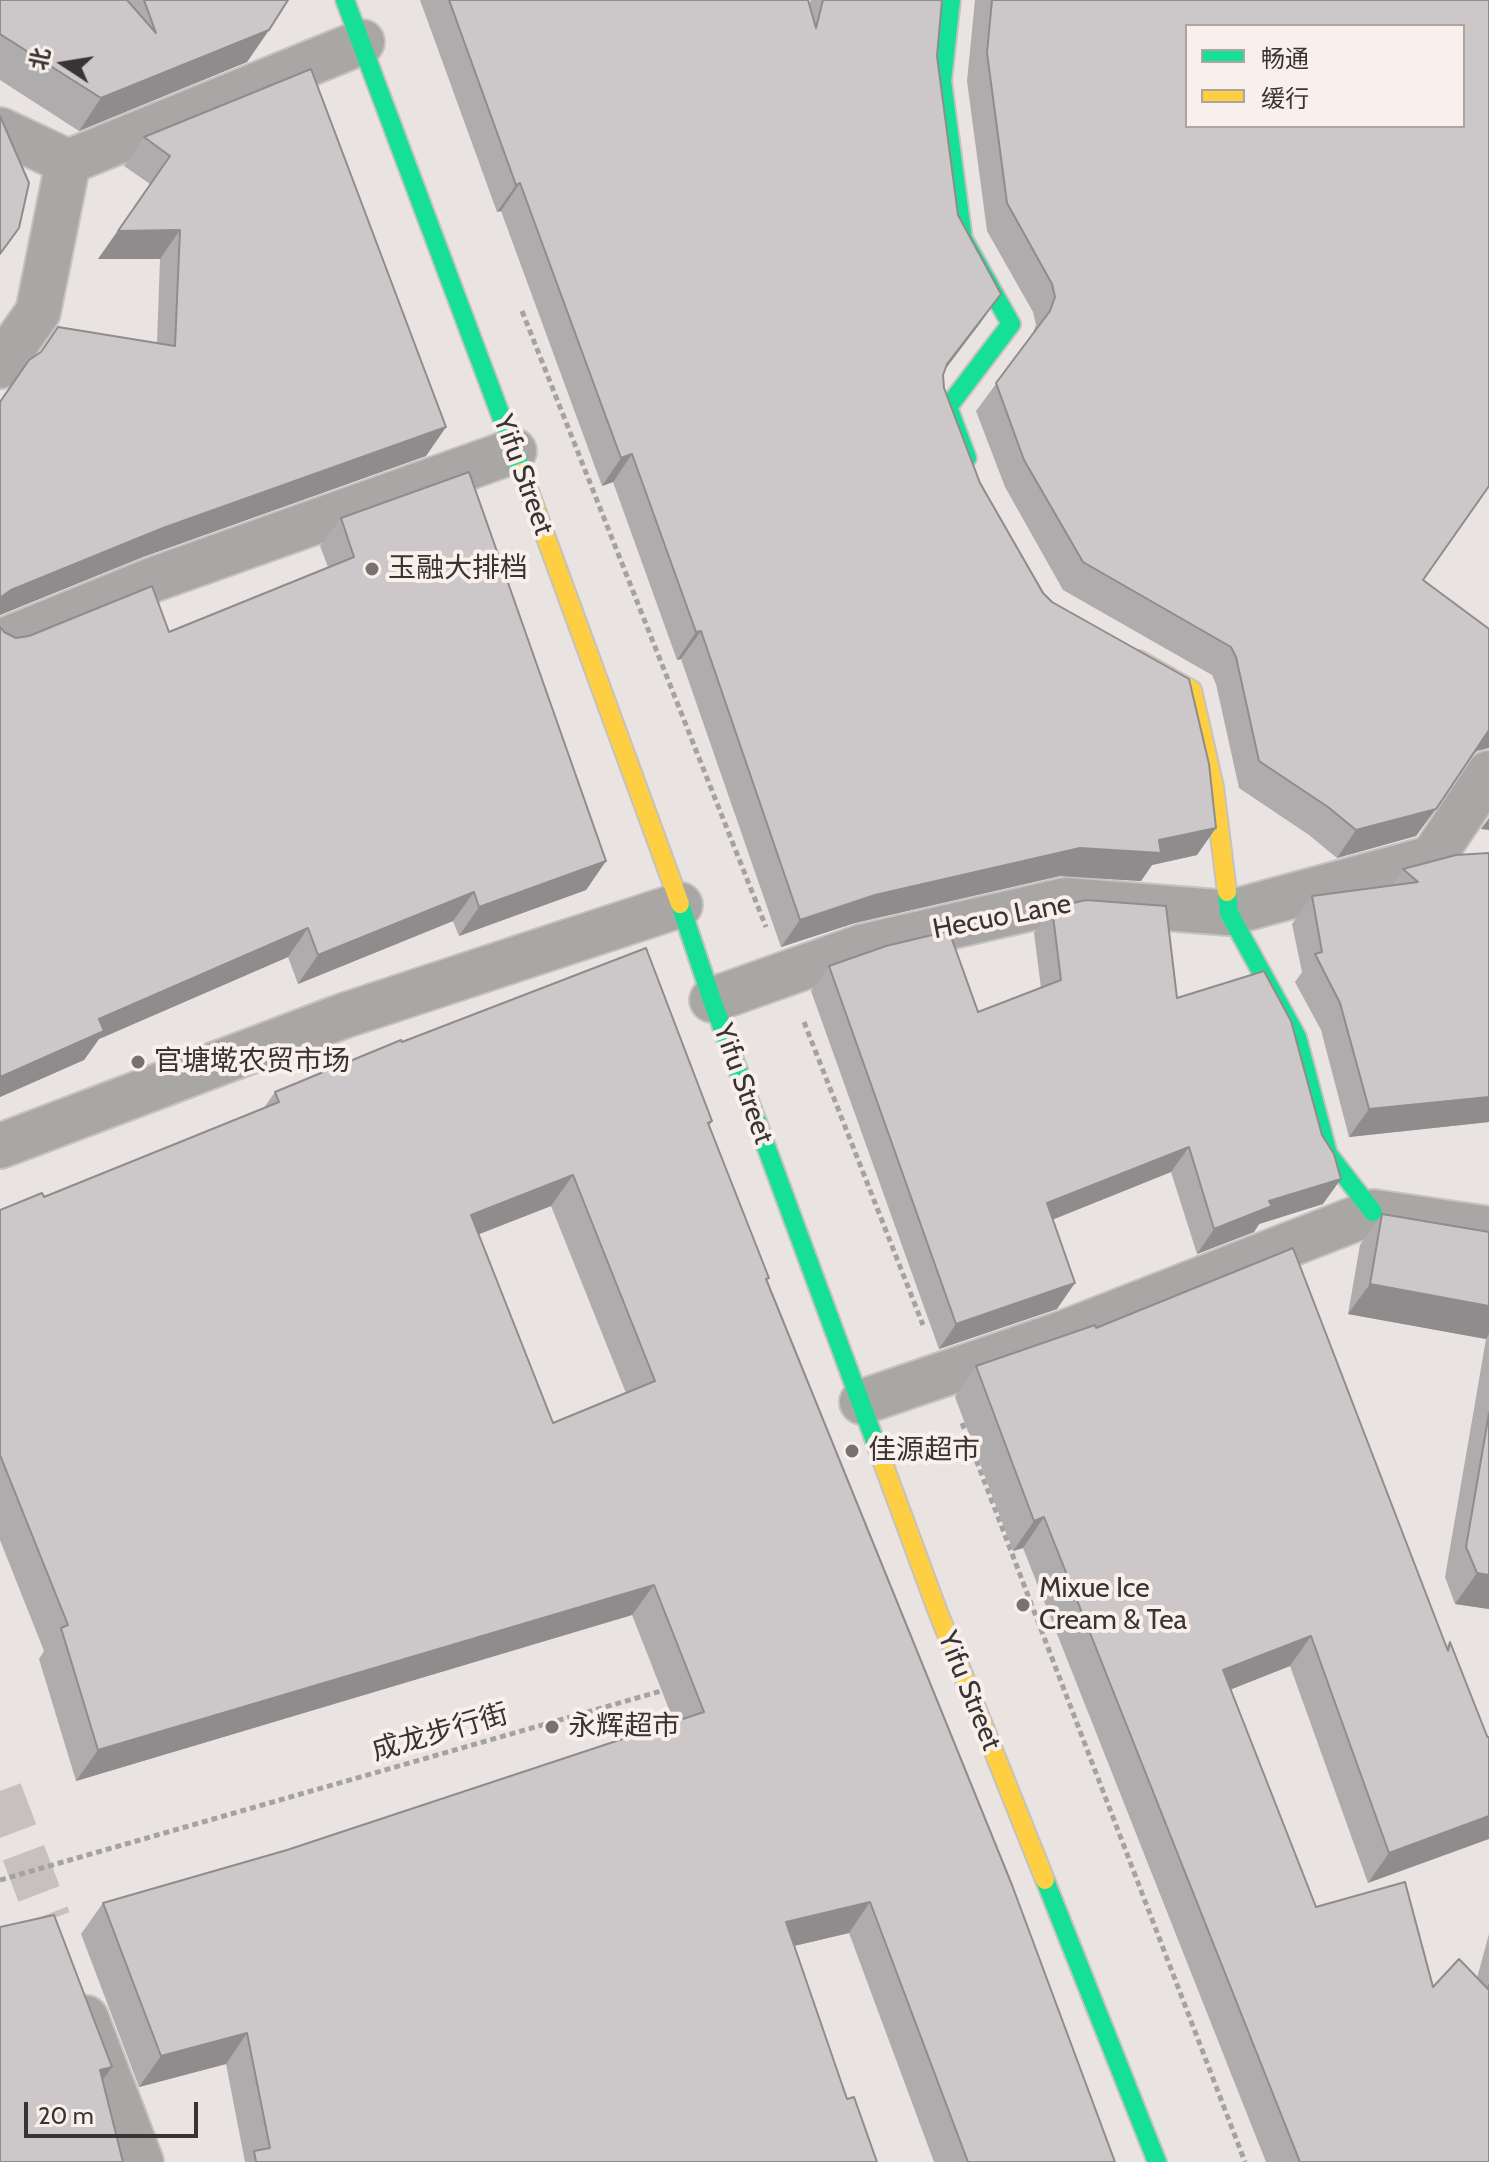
<!DOCTYPE html>
<html>
<head>
<meta charset="utf-8">
<style>
  body { margin:0 }
  #map { position:relative; width:1489px; height:2162px; overflow:hidden; background:#e9e4e2; font-family:Cabin,"Noto Sans SC",sans-serif }
  canvas { display:block }
  .legend { position:absolute; left:1185px; top:24px; width:280px; height:104px; box-sizing:border-box; background:#f9f0ec; border:2px solid #aca5a2; margin:0; padding:10px 14px; list-style:none; font-size:24px; color:#383433 }
  .legend li { display:flex; align-items:center; gap:16px; height:40px }
  .legend b { width:40px; border:2px solid #aca5a2 }
  .north { position:absolute; left:24px; top:24px; width:80px; height:80px; -webkit-text-stroke:6px #f9f0ec; paint-order:stroke; rotate:282deg; font-size:22px; font-weight:700; line-height:32px; text-align:center; color:#383433 }
  .north::after { content:''; display:block; margin:auto; width:28px; height:36px; background:#383433; clip-path:polygon(50% 0,100% 100%,50% 72%,0 100%) }
  .scale { position:absolute; left:24px; top:2102px; width:174px; height:36px; box-sizing:border-box; border:4px solid #383433; border-top:0; padding-left:10px; font-size:24px; line-height:28px; white-space:nowrap; color:#383433; -webkit-text-stroke:6px #f9f0ec; paint-order:stroke }
</style>
</head>
<body>
<div id="map">
<canvas width="1489" height="2162"></canvas>
<ul class="legend">
<li><b style="height:10px;background:#16e098"></b>畅通</li>
<li><b style="height:10px;background:#ffcf43"></b>缓行</li>
</ul>
<div class="north">北</div>
<div class="scale">20 m</div>
</div>
<script>
const c = document.querySelector('canvas').getContext('2d');
c.lineJoin = 'round';
const toPath = rows => new Path2D(rows.map(r => 'M' + r).join(''));
function strokePath(path, color, width, dash) { c.strokeStyle = color; c.lineWidth = width; c.lineCap = dash ? 'butt' : 'round'; c.setLineDash(dash || []); c.stroke(path); }
function paint(path, color) { c.fillStyle = color; c.fill(path, 'evenodd'); }
function label(font, color, halo, rows, align = 'center') {
  c.font = font + ' Cabin,"Noto Sans SC",sans-serif'; c.lineWidth = 8; c.setLineDash([]); c.textBaseline = 'middle'; c.strokeStyle = halo; c.fillStyle = color; for (const [text, x, y, turn = 0] of rows) {
    c.save(); c.translate(x, y); c.rotate((+turn || 0) * Math.PI / 180); c.textAlign = isNaN(turn) ? turn : align; if (halo) c.strokeText(text, 0, 0); c.fillText(text, 0, 0); c.restore();
  }
}
strokePath(toPath([
  [0,1791,49,1920]
]), '#c6c1bf', 44, [44, 22]);
const street = toPath([
  [0,130,68,162,362,42],
  [0,366,38,312,68,162],
  [0,642,152,580,514,451],
  [712,1000,861,947,1066,900,1229,913,1432,858,1489,773],
  [0,1146,343,1016,680,905],
  [862,1402,1061,1334,1373,1212,1489,1229],
  [86,2018,141,2162]
]);
const fast = toPath([
  [345,0,522,472],
  [951,0,942,81,963,239,1011,324,948,407,967,458],
  [1227,892,1229,913,1297,1037,1328,1154,1373,1212],
  [680,904,712,1000,876,1444],
  [1045,1880,1157,2162]
]);
const slow = toPath([
  [522,472,680,904],
  [1139,660,1192,690,1214,787,1227,892],
  [876,1444,938,1612,1045,1880]
]);
strokePath(street, '#c5c2c0', 48);
strokePath(fast, '#c5c2c0', 22);
strokePath(slow, '#c5c2c0', 22);
strokePath(toPath([
  [522,311,766,927],
  [804,1022,923,1325],
  [962,1423,1245,2162],
  [0,1880,668,1689]
]), '#a5a3a1', 5, [6, 4]);
strokePath(street, '#a8a7a6', 44);
strokePath(fast, '#16e098', 18);
strokePath(slow, '#ffcf43', 18);
paint(toPath([
  [0,0,288,0,269,30,247,62,79,131,0,80],
  [420,0,808,0,809,5,811,0,942,0,937,56,958,215,981,322,945,369,943,375,944,388,980,483,1197,855,1152,865,1141,881,1060,876,855,923,781,947,681,659,677,660,613,482,602,486,501,211,497,212],
  [975,0,1489,0,1423,580,1477,751,1470,757,1416,836,1337,858,1309,835,1239,788,1216,684,1212,675,1063,590,1005,487,976,411,1032,335,1036,325,1033,312,987,231,967,81],
  [311,69,446,427,426,456,143,557,0,615,0,402,157,343,160,259,98,259,150,184,124,166,144,137],
  [341,518,606,861,586,890,459,936,453,921,298,984,288,957,99,1039,84,1060,0,1097,0,627,4,632,16,638,169,632,328,567,320,546],
  [1489,853,1489,1122,1349,1137,1321,1030,1295,982,1302,972,1292,924,1312,896,1392,885,1403,869],
  [1052,908,1177,998,1323,1204,1259,1224,1254,1232,1197,1254,1171,1172,1052,1220,1057,1309,939,1349,811,991,829,966,978,1012,1041,988,1034,933],
  [402,1042,712,1121,709,1126,766,1281,1115,2162,934,2162,849,1933,794,1946,847,2099,877,2162,245,2162,226,2064,139,2087,81,1934,103,1903,287,1850,674,1722,632,1615,76,1781,39,1659,44,1651,0,1540,0,1210,44,1197,263,1109,275,1092],
  [551,1206,626,1393,553,1423,478,1234],
  [1382,1214,1489,1232,1489,1609,1455,1604,1445,1577,1486,1339,1348,1314,1360,1245],
  [1096,1328,1447,1646,1450,1642,1487,1736,1368,1883,1290,1666,1230,1689,1316,1907,1433,1987,1477,1978,1489,1934,1489,2162,1266,2162,1023,1548,1013,1551,955,1397,976,1366]
]), '#afacad');
paint(toPath([
  [269,30,247,62,79,131,101,98],
  [520,183,501,211,497,212,516,185],
  [180,230,160,259,98,259,118,231],
  [1001,294,981,322,928,392,947,364],
  [446,427,426,456,143,557,0,615,0,599,11,590,163,528],
  [632,454,613,482,602,486,621,458],
  [701,631,681,659,677,660,696,632],
  [1489,730,1489,748,1477,751,1468,759],
  [1436,809,1416,836,1337,858,1356,830],
  [1489,818,1489,830,1481,829],
  [1216,828,1197,855,1152,865,1141,881,1060,876,855,923,781,947,800,920,875,895,1080,848,1159,840],
  [606,861,586,890,459,936,479,907],
  [474,892,453,921,298,984,318,955],
  [308,928,288,957,99,1039,84,1060,0,1097,0,1077,99,1019],
  [1489,1097,1489,1122,1349,1137,1369,1109],
  [1189,1147,1171,1172,1029,1229,1047,1203],
  [573,1175,551,1206,449,1246,471,1215],
  [1341,1179,1323,1204,1259,1224,1254,1232,1197,1254,1214,1229,1269,1201],
  [1075,1283,1057,1309,939,1349,956,1324],
  [1370,1284,1489,1306,1489,1334,1486,1339,1348,1314],
  [1044,1517,1023,1548,1013,1551,1034,1521],
  [1477,1573,1489,1575,1489,1609,1455,1604],
  [654,1585,632,1615,76,1781,98,1750],
  [1311,1636,1290,1666,1202,1701,1223,1670],
  [1489,1816,1489,1839,1368,1883,1389,1853],
  [870,1902,849,1933,764,1953,786,1922],
  [247,2033,226,2064,139,2087,161,2056],
  [112,2067,90,2098,100,2070]
]), '#8f8c8d');
const building = toPath([
  [0,0,127,0,156,33,144,0,288,0,269,30,101,98,0,34,0,0],
  [449,0,808,0,816,28,823,0,942,0,937,56,958,215,1001,294,947,364,943,375,944,388,980,483,1043,593,1052,602,1189,679,1209,764,1216,828,1159,840,1161,853,1080,848,875,895,800,920,701,631,696,632,632,454,621,458,520,183,516,185,449,0],
  [992,0,1489,0,1489,486,1423,580,1489,629,1489,730,1436,809,1356,830,1328,807,1259,761,1236,657,1231,647,1083,562,1024,460,996,383,1050,311,1055,297,1052,284,1007,203,987,53,992,0],
  [1187,26,1463,26,1463,126,1187,126,1187,26],
  [311,69,446,427,163,528,11,590,1,597,0,600,0,402,29,360,41,352,58,327,175,346,180,230,118,231,170,156,144,137,311,69],
  [0,116,29,183,19,228,0,254,0,116],
  [469,472,606,861,479,907,474,892,318,955,308,928,99,1019,104,1031,0,1077,0,627,4,632,16,638,29,636,152,586,169,632,354,557,341,518,469,472],
  [1489,853,1489,1097,1369,1109,1340,1003,1315,954,1322,952,1312,896,1418,882,1403,869,1456,855,1489,853],
  [1086,900,1166,906,1177,998,1264,971,1291,1021,1322,1135,1334,1154,1341,1179,1269,1201,1272,1206,1214,1229,1189,1147,1047,1203,1075,1283,956,1324,829,966,886,946,949,931,978,1012,1061,980,1052,908,1086,900],
  [646,948,712,1121,708,1123,769,1278,766,1279,1012,1885,1115,2162,968,2162,870,1902,786,1922,847,2099,854,2097,877,2162,256,2162,254,2151,270,2148,247,2033,161,2056,103,1903,287,1850,704,1712,654,1585,98,1750,61,1628,68,1625,0,1455,0,1210,42,1193,44,1197,279,1102,275,1092,401,1040,402,1042,646,948],
  [573,1175,655,1381,553,1423,471,1215,573,1175],
  [1382,1214,1489,1232,1489,1306,1370,1284,1382,1214],
  [1293,1248,1448,1651,1450,1642,1487,1736,1489,1738,1489,1816,1389,1853,1311,1636,1223,1670,1316,1907,1405,1882,1433,1987,1459,1959,1488,1989,1489,1985,1489,2162,1300,2162,1044,1517,1034,1521,976,1366,1095,1325,1096,1328,1293,1248],
  [1489,1413,1489,1575,1477,1573,1466,1547,1489,1413],
  [54,1915,112,2067,100,2070,123,2162,0,2162,0,1927,54,1915]
]);
paint(building, '#ccc8c9');
strokePath(building, '#8f8c8d', 2);
for (const [x, y, r, color] of [
  [372,569,8,"#767270"],
  [138,1062,8,"#767270"],
  [852,1451,8,"#767270"],
  [1023,1605,8,"#767270"],
  [552,1727,8,"#767270"]
]) { const dot = new Path2D(); dot.arc(x, y, r, 0, 2 * Math.PI); c.fillStyle = color; c.fill(dot); strokePath(dot, '#f9f0ec', 3); }
label('28px', '#383433', '#f9f0ec', [
  ["Yifu Street",523,475,70],
  ["Hecuo Lane",1002,917,-11],
  ["Yifu Street",743,1084,70],
  ["Yifu Street",969,1691,68],
  ["成龙步行街",440,1733,-16]
]);
label('28px', '#383433', '#f9f0ec', [
  ["玉融大排档",388,569],
  ["官塘墘农贸市场",154,1062],
  ["佳源超市",868,1451],
  ["Mixue Ice",1039,1589],
  ["Cream & Tea",1039,1621],
  ["永辉超市",568,1727]
], 'left');
</script>
</body>
</html>
